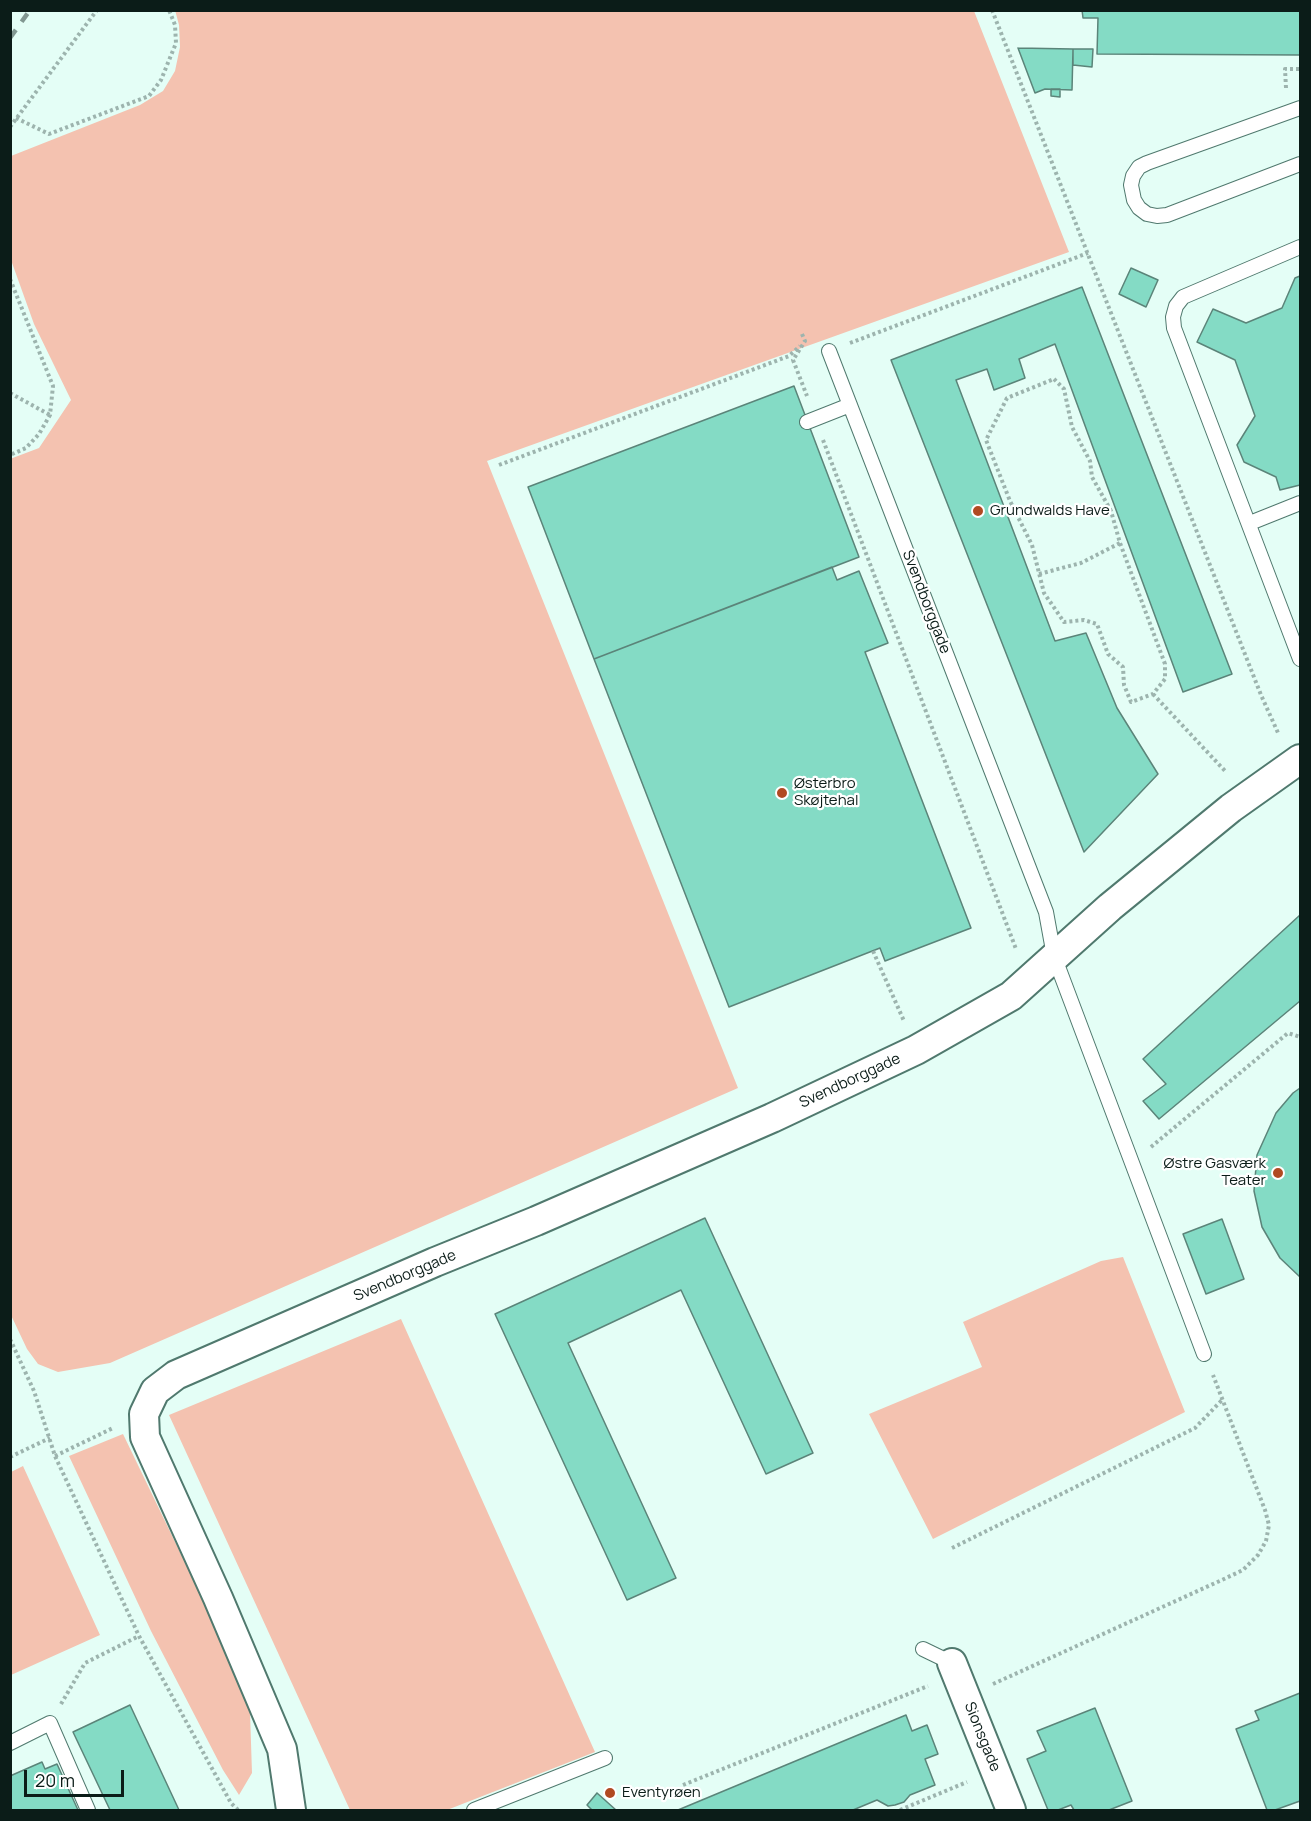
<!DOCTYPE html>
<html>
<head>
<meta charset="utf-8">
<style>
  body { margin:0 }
  #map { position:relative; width:1311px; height:1821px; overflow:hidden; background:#e4fef6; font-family:Manrope,sans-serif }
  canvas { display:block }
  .frame { position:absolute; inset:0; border:12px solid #0b1c18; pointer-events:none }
  .scale { position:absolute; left:24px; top:1770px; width:100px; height:27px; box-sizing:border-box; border:3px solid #0b1c18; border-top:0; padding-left:8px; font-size:18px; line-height:21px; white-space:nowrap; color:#0b1c18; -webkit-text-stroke:4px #fff; paint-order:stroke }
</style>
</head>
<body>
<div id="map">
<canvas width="1311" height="1821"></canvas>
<div class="frame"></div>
<div class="scale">20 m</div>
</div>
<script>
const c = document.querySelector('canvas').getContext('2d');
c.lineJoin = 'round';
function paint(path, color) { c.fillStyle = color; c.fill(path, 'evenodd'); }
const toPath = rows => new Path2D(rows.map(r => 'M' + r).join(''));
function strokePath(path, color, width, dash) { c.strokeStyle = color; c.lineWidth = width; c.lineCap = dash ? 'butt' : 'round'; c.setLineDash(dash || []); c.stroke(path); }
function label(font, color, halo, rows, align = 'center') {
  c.font = font + ' Manrope,sans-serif'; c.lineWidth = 4.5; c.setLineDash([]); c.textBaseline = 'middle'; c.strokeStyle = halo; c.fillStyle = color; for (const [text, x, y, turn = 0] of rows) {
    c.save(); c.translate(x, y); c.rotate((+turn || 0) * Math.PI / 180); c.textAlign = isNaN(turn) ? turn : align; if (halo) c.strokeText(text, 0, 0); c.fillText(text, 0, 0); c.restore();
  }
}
paint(toPath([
  [175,10,974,11,1069,252,487,461,738,1088,110,1363,58,1372,38,1364,27,1349,10,1313,10,459,39,448,71,400,34,324,11,260,11,156,140,105,163,91,175,71,180,47,179,25],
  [1123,1257,1185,1412,933,1539,869,1414,982,1367,963,1322,1101,1261],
  [401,1319,595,1752,447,1810,350,1810,169,1415],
  [123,1434,205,1604,250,1712,252,1773,239,1795,223,1770,151,1631,69,1456],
  [23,1466,100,1635,11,1675,11,1472]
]), '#f4c2b0');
const building = toPath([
  [1082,10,1300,10,1300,55,1097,54,1098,18,1083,18,1082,10],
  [1018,48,1073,49,1072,90,1045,89,1035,93,1018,48],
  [1073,49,1093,49,1092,67,1073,65,1073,49],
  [1051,89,1060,89,1060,97,1051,96,1051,89],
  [1131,268,1158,280,1146,307,1119,294,1131,268],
  [1300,276,1300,485,1280,490,1276,477,1244,462,1237,445,1255,416,1235,360,1197,342,1213,309,1246,323,1282,308,1295,278,1300,276],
  [1082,287,1232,674,1183,692,1055,344,1019,359,1025,378,994,390,987,369,956,380,1055,641,1086,633,1117,708,1158,774,1084,852,891,360,1082,287],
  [794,386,859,557,594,659,528,487,794,386],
  [832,567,837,580,859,571,888,643,865,652,971,928,885,961,880,948,729,1007,594,659,832,567],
  [1300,915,1300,1001,1159,1119,1143,1101,1166,1084,1143,1059,1300,915],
  [1300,1088,1300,1277,1280,1258,1262,1227,1254,1191,1257,1155,1276,1113,1293,1093,1300,1088],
  [705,1218,813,1453,766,1474,681,1290,568,1343,676,1578,627,1600,495,1314,705,1218],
  [1222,1219,1244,1279,1206,1294,1183,1234,1222,1219],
  [1300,1693,1300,1801,1275,1810,1267,1810,1236,1729,1259,1720,1255,1711,1300,1693],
  [130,1705,179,1810,110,1810,73,1732,130,1705],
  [1095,1708,1132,1801,1109,1810,1074,1810,1071,1805,1058,1810,1048,1810,1027,1759,1046,1751,1037,1731,1095,1708],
  [906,1715,912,1731,927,1725,938,1754,925,1759,935,1785,910,1795,904,1802,895,1805,888,1806,877,1800,853,1810,678,1810,906,1715],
  [42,1762,45,1769,57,1764,78,1810,10,1810,10,1776,42,1762],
  [597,1793,616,1810,592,1810,587,1805,597,1793]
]);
paint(building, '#84dbc5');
strokePath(building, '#5b8479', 1.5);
const lane = toPath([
  [1300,108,1147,163,1139,167,1133,176,1131,185,1134,200,1139,208,1147,214,1157,216,1167,215,1300,164],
  [1300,247,1183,297,1176,306,1173,317,1174,328,1300,659],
  [829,351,1046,912,1054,956,1204,1354],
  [807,422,850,405],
  [1250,523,1300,503],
  [923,1649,952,1663],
  [10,1743,50,1723,88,1810],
  [474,1810,605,1758]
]);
const street = toPath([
  [952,1663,1011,1810],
  [291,1810,282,1749,218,1598,145,1437,144,1414,155,1391,176,1375,435,1262,536,1221,772,1118,916,1050,1011,996,1110,907,1231,808,1300,759]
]);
strokePath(lane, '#50796e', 16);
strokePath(street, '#50796e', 32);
strokePath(toPath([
  [992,10,1261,695,1279,735],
  [1286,88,1285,69,1300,69],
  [16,118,49,134,149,96,161,80,176,43,175,25,169,10],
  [10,127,97,10],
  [10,279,53,386,50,415,39,434,26,448,10,455],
  [802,334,805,341,793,360,807,396],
  [850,343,1088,253],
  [1054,379,1064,389,1072,427,1090,461,1092,477,1111,511,1120,543,1165,664,1165,679,1153,694,1131,702,1124,685,1123,667,1108,654,1097,624,1084,620,1064,622,1044,593,1032,545,1010,501,986,440,1007,398,1054,379],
  [10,393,50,415],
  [823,440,1016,949],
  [499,465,789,356,800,346],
  [1039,574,1081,563,1120,543],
  [1153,694,1226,772],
  [873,951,904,1021],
  [1151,1147,1288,1033,1300,1037],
  [10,1339,34,1391,55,1456,139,1636,231,1803,238,1810],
  [55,1456,113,1428],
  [10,1457,50,1438],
  [952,1548,1195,1428,1223,1399],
  [993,1684,1224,1579,1243,1570,1258,1555,1266,1541,1269,1525,1265,1510,1213,1375],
  [61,1704,85,1663,139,1636],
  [683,1785,928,1686],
  [900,1810,967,1782]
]), '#9db4ae', 4, [3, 3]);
strokePath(lane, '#fff', 14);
strokePath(street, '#fff', 28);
strokePath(toPath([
  [10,38,30,10]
]), '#819791', 4.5, [10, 10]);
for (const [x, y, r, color] of [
  [978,511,6,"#b14a22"],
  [782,793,6,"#b14a22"],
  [1278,1173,6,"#b14a22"],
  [610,1793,6,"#b14a22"]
]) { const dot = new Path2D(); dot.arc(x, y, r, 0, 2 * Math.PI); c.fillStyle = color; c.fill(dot); strokePath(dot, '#fff', 2); }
label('15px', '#0b1c18', '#fff', [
  ["Grundwalds Have",990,511],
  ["Østerbro",794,784],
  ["Skøjtehal",794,801],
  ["Østre Gasværk",1266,1164,"right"],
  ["Teater",1266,1181,"right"],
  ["Eventyrøen",622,1793]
], 'left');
label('15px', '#0b1c18', '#fff', [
  ["Svendborggade",926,602,69],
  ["Svendborggade",850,1081,-25],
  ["Svendborggade",405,1276,-23],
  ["Sionsgade",982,1737,68]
]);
</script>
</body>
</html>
